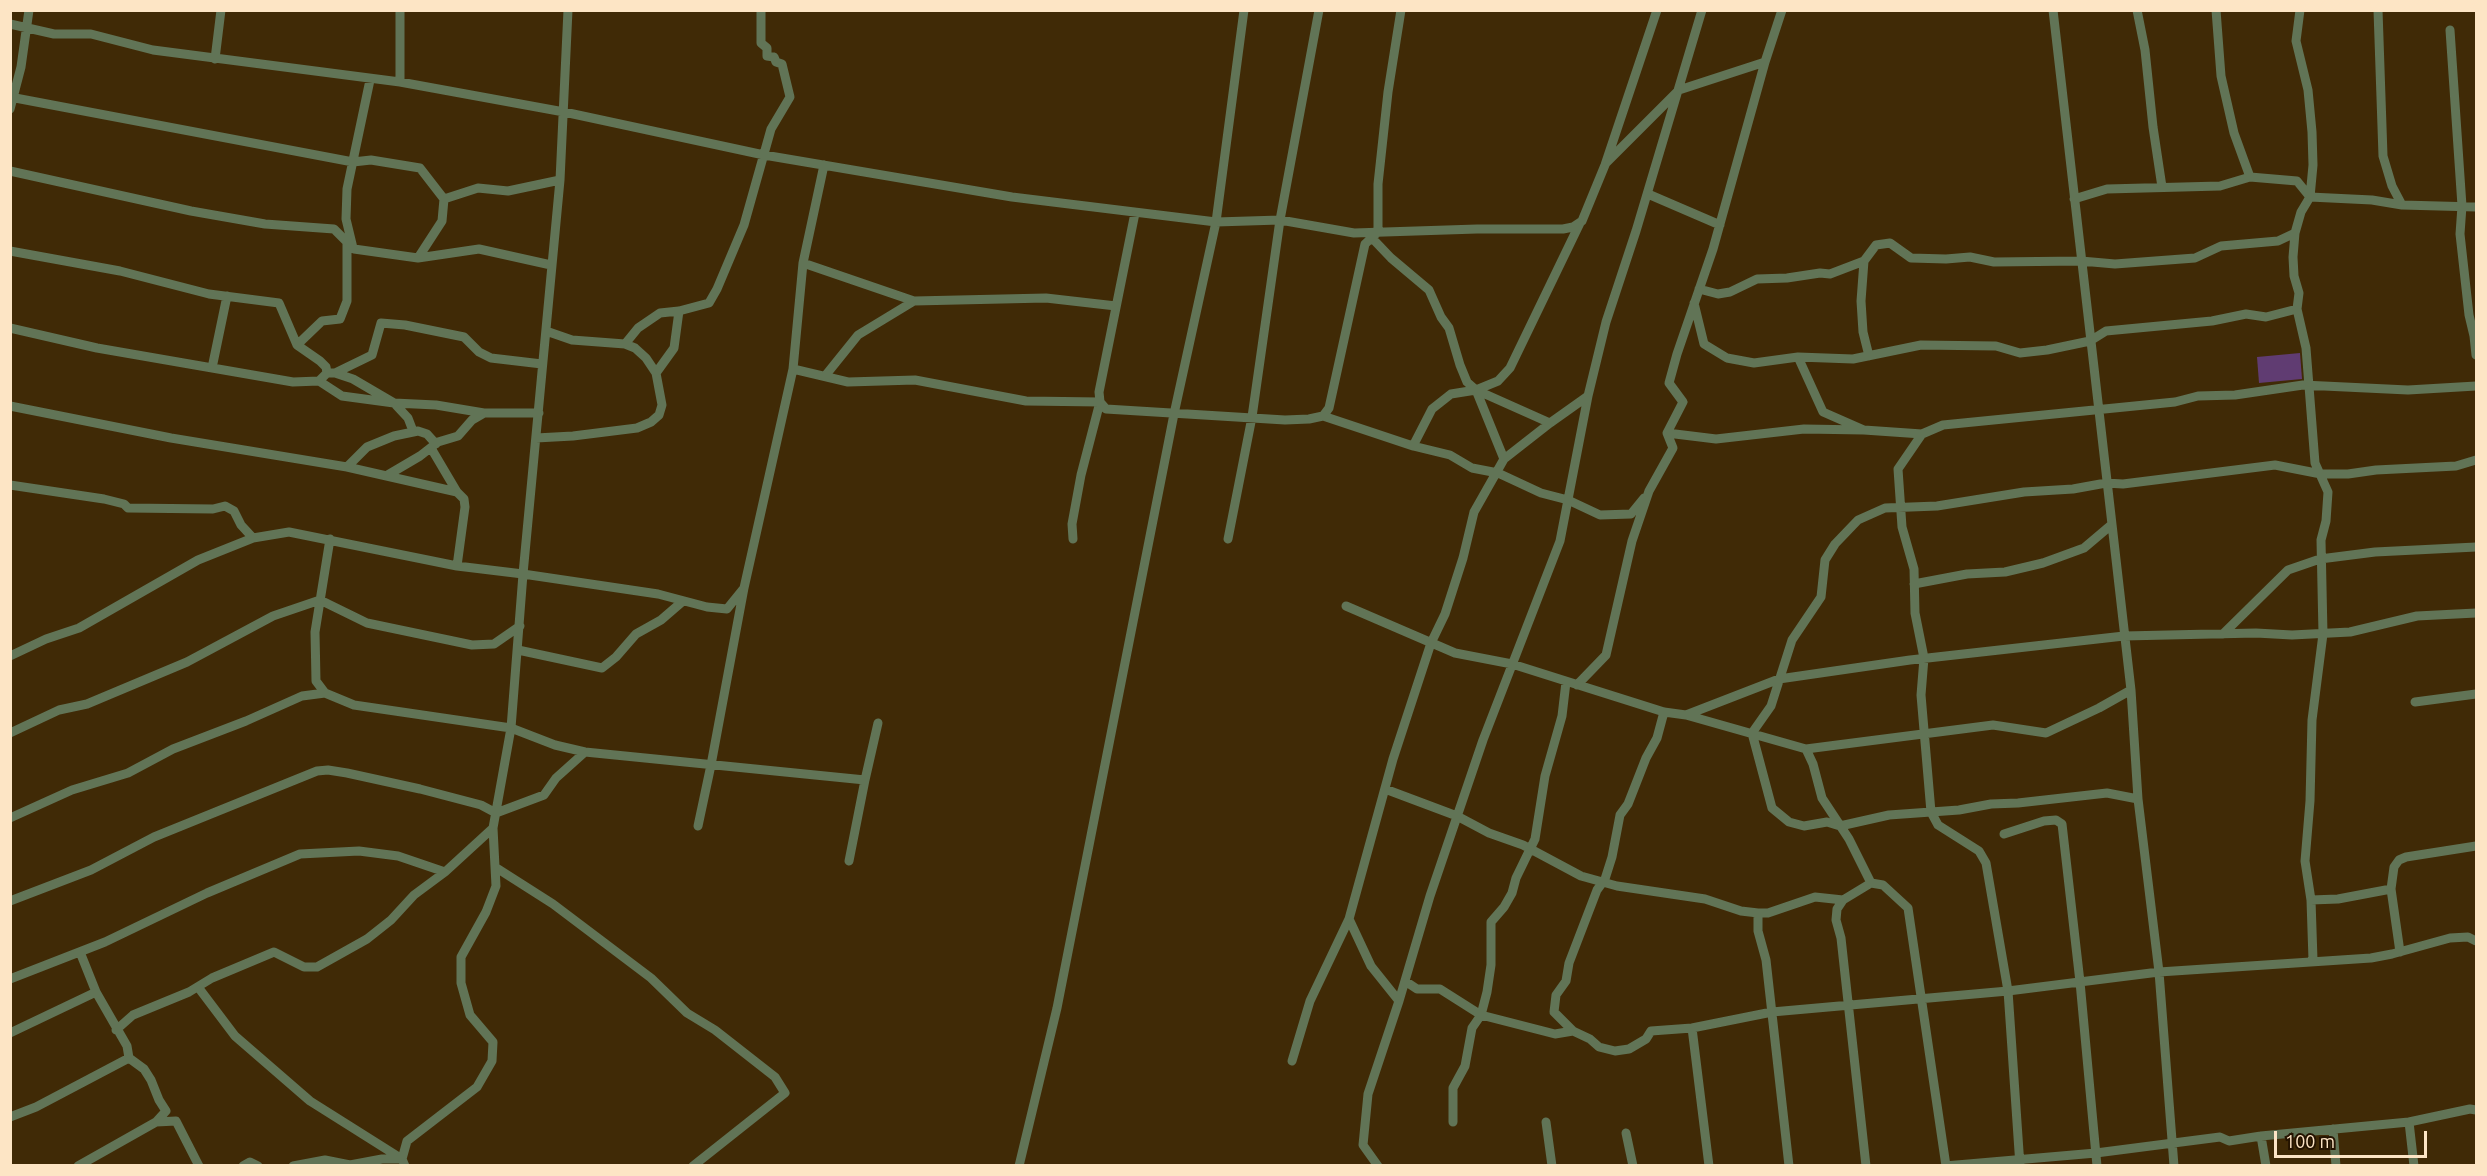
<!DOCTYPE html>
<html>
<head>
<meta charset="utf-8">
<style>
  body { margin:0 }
  #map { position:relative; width:2487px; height:1176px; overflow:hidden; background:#402a06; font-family:Ubuntu,sans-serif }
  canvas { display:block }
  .frame { position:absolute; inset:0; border:12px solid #fde5c5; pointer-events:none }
  .scale { position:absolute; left:2274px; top:1131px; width:153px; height:27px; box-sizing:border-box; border:3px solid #fde5c5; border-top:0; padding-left:8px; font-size:18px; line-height:21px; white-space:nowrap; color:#fde5c5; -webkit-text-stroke:4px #241300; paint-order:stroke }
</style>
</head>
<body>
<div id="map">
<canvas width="2487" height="1176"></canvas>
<div class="frame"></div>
<div class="scale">100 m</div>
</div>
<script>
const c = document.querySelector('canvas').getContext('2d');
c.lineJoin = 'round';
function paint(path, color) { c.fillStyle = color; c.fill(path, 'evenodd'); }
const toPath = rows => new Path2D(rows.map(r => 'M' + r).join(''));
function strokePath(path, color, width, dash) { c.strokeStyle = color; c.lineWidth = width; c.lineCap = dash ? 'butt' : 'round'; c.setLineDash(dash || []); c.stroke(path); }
paint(toPath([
  [2300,353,2302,379,2259,383,2257,357]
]), '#603c72');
strokePath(toPath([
  [2053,10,2131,690,2138,799,2159,972,2174,1166],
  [2137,10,2145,50,2153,127,2162,187],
  [2216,10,2221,76,2234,133,2250,177],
  [2378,10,2383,156,2392,186,2402,205],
  [10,24,54,34,91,34,153,50,400,82,564,112,764,155,1012,197,1216,222,1280,220,1354,233,1477,229,1563,229,1573,227,1582,221,1605,165,1657,10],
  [2450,30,2462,206,2460,234,2469,315,2474,336],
  [215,59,221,10],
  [400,82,400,10],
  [10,97,353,162,371,160,420,168,444,199],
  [10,109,21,67,29,10],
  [1606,163,1679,90,1765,62],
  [10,171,191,211,265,224,334,229,347,242],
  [1648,194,1720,225],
  [2074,199,2107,189,2220,186,2250,177,2297,181,2310,197,2372,200,2402,205,2476,207],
  [1135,213,1099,392,1100,402,1106,409,1285,420,1309,419,1323,416,1329,408,1365,244,1378,232,1378,184,1388,92,1401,10],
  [1371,237,1391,258,1429,290,1441,317,1449,328,1460,365,1467,382,1476,390,1550,423],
  [353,248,346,219,347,189,370,80],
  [10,251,120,271,209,294,279,303,297,345,320,361,326,367,327,373,335,373,372,355,381,323,405,325,464,337,479,352,491,358,542,364],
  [418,258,479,249,551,265],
  [803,263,914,301,1046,298,1116,306],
  [1699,289,1718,294,1730,292,1757,279,1787,278,1820,273,1830,274,1864,261],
  [1694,303,1704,344,1727,358,1754,363,1798,357,1853,359,1921,345,1996,346,2020,353,2047,350,2090,341,2106,331,2212,321,2246,314,2266,317,2297,309,2299,293,2294,276,2293,257,2295,233,2301,212,2310,197,2313,165,2312,132,2308,90,2296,41,2300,10],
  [2297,309,2306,348,2315,463,2328,492,2326,521,2321,540,2323,634,2312,720,2310,801,2305,861,2311,900],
  [10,328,97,348,293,382,319,381,327,373],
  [2476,336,2474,336,2476,355],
  [625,344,638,328,660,313,679,311,709,303,717,289,744,225,771,129,790,97,782,64,776,62,774,57,767,56,767,48,761,43,761,10],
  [297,345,322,321,340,319,347,301,347,242,354,249,418,258,442,221,444,199,478,188,508,191,560,180],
  [1869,356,1863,332,1861,301,1864,261,1876,245,1890,243,1911,258,1946,259,1970,257,1994,262,2081,261,2115,264,2195,258,2221,246,2278,241,2295,233],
  [1798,357,1823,412,1864,430,1922,434],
  [212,368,227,296],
  [793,369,848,382,915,380,1026,401,1100,402,1081,475,1072,524,1073,539],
  [335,373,353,379,394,403,408,418,413,431],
  [656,373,674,348,679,311],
  [825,376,858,335,914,301],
  [319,381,342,396,394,403,436,405,484,413],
  [1476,390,1504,459],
  [10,406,171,438,347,467,457,492],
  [1323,416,1413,446,1432,409,1451,394,1476,390,1498,381,1510,368,1580,223],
  [1667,433,1716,439,1804,429,1864,430],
  [536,438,573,436,637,428,651,422,659,415,662,405,656,373,646,358,635,348,625,344,572,340,546,331],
  [1413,446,1450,455,1472,468,1498,473,1541,493,1568,500,1600,515,1631,514,1644,498],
  [431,448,457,492,464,499,465,507,457,566],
  [347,467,367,447,394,436,418,431,427,434,436,444],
  [386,476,420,456,438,442,458,436,472,420,484,413,539,413],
  [10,485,104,499,124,504,128,508,213,509,225,506,234,511,241,525,253,538],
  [1228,539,1252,417,1280,220,1319,10],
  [1914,584,1967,574,2005,572,2043,563,2084,548,2110,526],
  [1346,606,1455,653,1512,664,1664,712,1686,715,1779,679,1910,660,2124,636,2256,633,2292,635,2350,632,2417,616,2476,613],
  [2223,634,2288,570,2320,559,2375,552,2476,547],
  [518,650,602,668,616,657,636,634,661,620,683,601],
  [10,656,46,639,79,628,198,560,253,538,289,532,457,566,523,574,560,180,568,10],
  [1577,685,1606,655,1632,541,1649,491,1673,448,1667,433,1683,402,1669,383,1677,354,1713,249,1765,62,1782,10],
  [325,693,316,681,315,632,330,539],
  [2415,702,2476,694],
  [1664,712,1657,738,1646,758,1628,804,1620,815,1612,857,1605,879,1597,890,1569,963,1566,981,1556,995,1554,1012,1573,1031,1590,1039,1599,1047,1615,1051,1629,1049,1646,1039,1651,1031,1692,1028,1772,1012,2008,991,2159,972,2371,958,2392,954,2450,938,2468,937,2476,941],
  [1686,715,1806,749,1813,764,1822,798,1849,839,1871,883,1883,885,1908,908,1946,1166],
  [10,733,59,710,87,704,187,662,273,616,320,600,367,623,472,645,494,644,520,626],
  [1806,749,1993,725,2046,733,2099,708,2131,690],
  [865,780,878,723],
  [1385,789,1457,816,1489,833,1523,845,1581,876,1617,886,1705,899,1741,911,1758,913,1768,913,1815,897,1843,900],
  [2138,799,2107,793,2018,803,1991,804,1959,810,1889,815,1840,826,1827,822,1804,826,1789,822,1772,808,1752,733,1771,706,1792,640,1821,597,1825,560,1835,544,1858,520,1885,508,1937,506,2024,492,2073,489,2106,483,2123,484,2275,465,2321,474,2348,474,2376,470,2456,466,2476,460],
  [10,818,72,790,128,773,173,749,246,721,302,696,325,693,354,705,511,728,555,745,585,752,865,780,849,861],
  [698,826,711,765,744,588,793,369,803,263,824,165],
  [2004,834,2044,821,2056,820,2062,824,2080,982,2097,1166],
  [495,867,553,904,651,978,687,1013,715,1030,775,1077,785,1093,693,1166],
  [2391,889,2400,952],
  [10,901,91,870,154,837,317,771,328,770,347,773,420,789,481,805,496,813,544,795,556,778,585,752],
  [1758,913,1758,931,1766,960,1789,1166],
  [1349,919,1371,966,1399,1001],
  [2313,960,2311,900,2338,899,2391,889,2394,867,2399,860,2406,857,2476,846],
  [10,979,105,942,207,893,300,854,359,851,398,856,445,872,493,828,511,728,523,574,658,594,707,607,727,609,744,588],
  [1405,981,1417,989,1440,989,1481,1015,1555,1034,1573,1031],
  [198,987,235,1036,310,1101,402,1159,382,1159,350,1165,325,1160,293,1166],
  [96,992,127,1046,129,1058,144,1069,151,1080,159,1100,166,1111,156,1122,176,1121,199,1166],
  [1692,1028,1709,1166],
  [116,1030,133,1015,189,992,212,978,274,952,304,967,317,967,367,939,391,920,414,895,445,872],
  [10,1033,96,992,80,952],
  [1292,1061,1310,1001,1349,919,1393,759,1431,643,1445,614,1463,558,1474,512,1504,459,1550,423,1588,396],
  [10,1117,36,1107,129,1058],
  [1453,1122,1453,1088,1465,1066,1472,1028,1481,1015,1487,992,1491,965,1491,922,1504,907,1512,893,1516,878,1535,839,1545,776,1562,716,1566,682],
  [1546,1122,1552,1166],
  [2409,1122,2470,1109,2476,1110],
  [2333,1129,2336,1166],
  [1626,1133,1633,1166],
  [2261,1136,2266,1166],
  [78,1166,156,1122],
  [243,1166,250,1162,258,1166],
  [405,1166,402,1159,407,1141,477,1087,492,1061,493,1042,470,1015,461,983,461,957,486,912,496,886,493,828],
  [1019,1166,1057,1008,1174,414,1216,222,1244,10],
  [1378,1166,1363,1145,1368,1094,1399,1001,1430,896,1483,740,1560,541,1588,396,1606,322,1636,231,1702,10],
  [1866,1166,1841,938,1836,920,1837,909,1843,900,1871,883],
  [1945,1166,2096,1153,2220,1137,2229,1141,2261,1136,2409,1122,2414,1166],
  [2020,1166,2008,991,1986,863,1979,851,1938,825,1931,812,1921,695,1924,658,1915,613,1914,569,1902,527,1898,469,1922,434,1943,425,2175,402,2198,396,2235,395,2303,385,2408,390,2476,386]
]), '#617456', 9);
</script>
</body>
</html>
